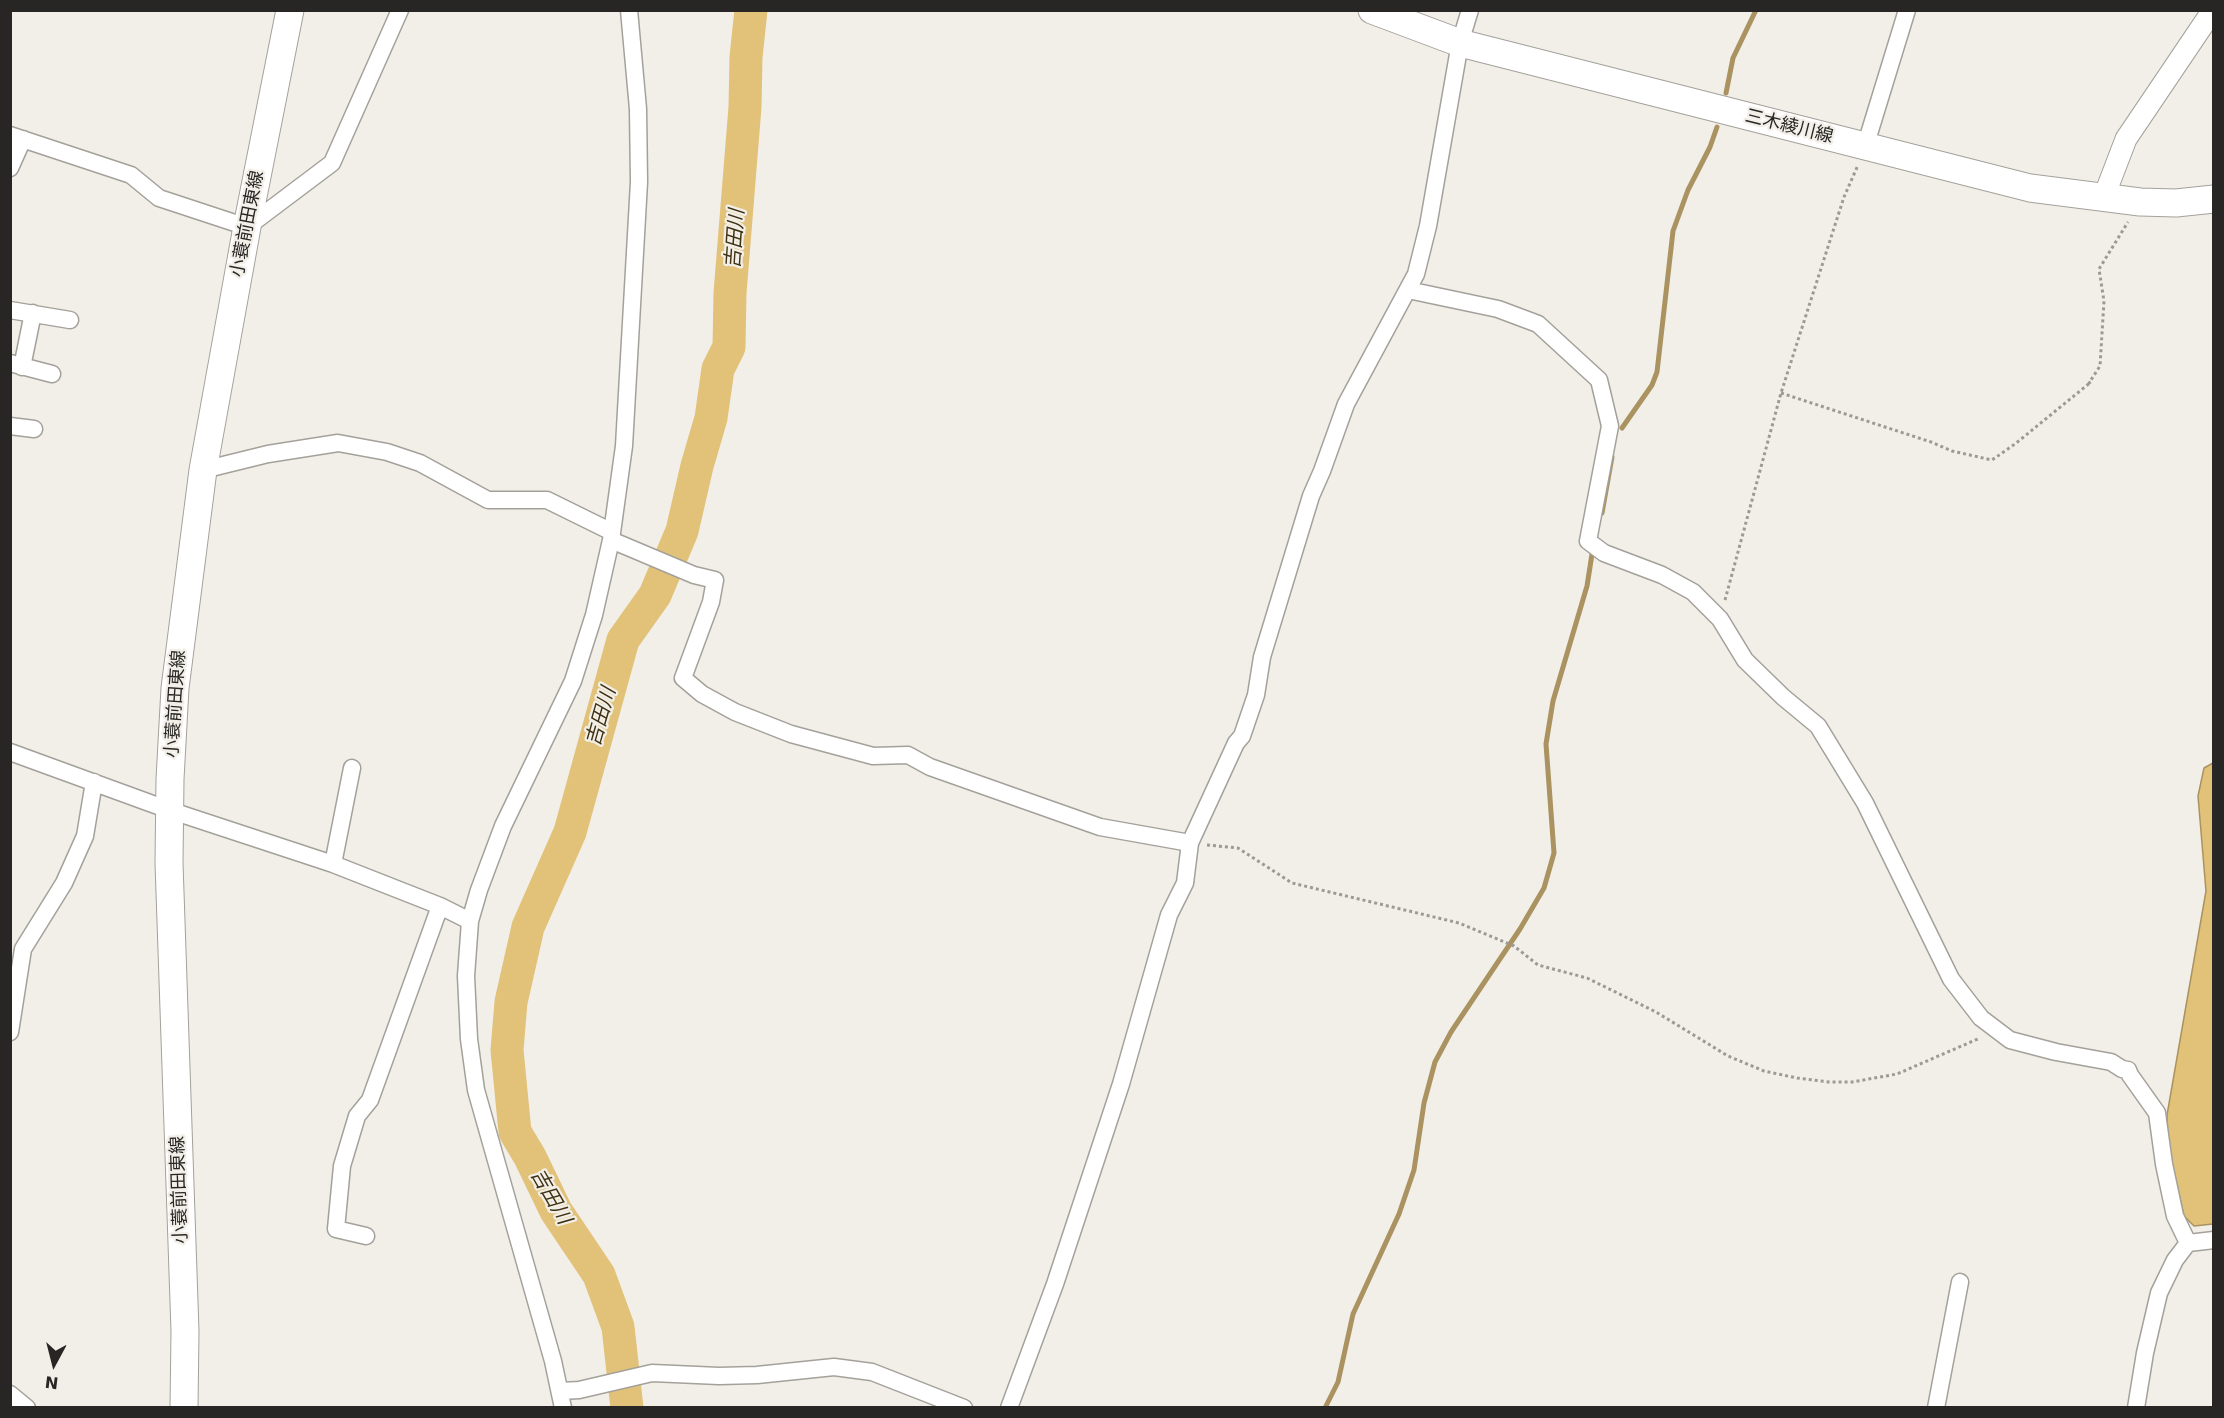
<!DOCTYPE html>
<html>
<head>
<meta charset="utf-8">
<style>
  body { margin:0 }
  #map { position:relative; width:2224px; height:1418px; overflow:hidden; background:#f2efe9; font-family:"DejaVu Sans",sans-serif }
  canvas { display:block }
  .frame { position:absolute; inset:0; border:12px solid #272624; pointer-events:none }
  .north { position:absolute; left:24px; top:1334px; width:60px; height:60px; -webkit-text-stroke:4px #f2efe9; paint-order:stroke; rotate:187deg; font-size:16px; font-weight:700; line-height:24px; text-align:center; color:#272624 }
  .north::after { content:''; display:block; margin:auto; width:21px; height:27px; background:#272624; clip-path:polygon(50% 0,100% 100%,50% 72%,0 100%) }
</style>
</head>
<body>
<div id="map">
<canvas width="2224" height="1418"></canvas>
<div class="frame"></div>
<div class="north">N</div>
</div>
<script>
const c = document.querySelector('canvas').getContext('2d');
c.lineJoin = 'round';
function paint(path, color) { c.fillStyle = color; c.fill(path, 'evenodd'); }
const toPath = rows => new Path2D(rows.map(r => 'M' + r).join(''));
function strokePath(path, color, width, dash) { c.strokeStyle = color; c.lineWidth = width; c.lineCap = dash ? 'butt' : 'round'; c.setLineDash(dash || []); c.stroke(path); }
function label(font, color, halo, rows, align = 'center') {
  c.font = font + ' "DejaVu Sans","Noto Sans JP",sans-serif'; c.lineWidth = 4.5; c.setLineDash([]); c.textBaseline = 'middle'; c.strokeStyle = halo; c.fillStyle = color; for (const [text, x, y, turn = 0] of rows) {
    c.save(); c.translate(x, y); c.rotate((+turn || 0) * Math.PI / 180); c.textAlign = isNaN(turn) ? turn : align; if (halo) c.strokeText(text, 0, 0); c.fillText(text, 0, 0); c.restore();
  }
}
const water = toPath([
  [2213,763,2213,1224,2194,1226,2184,1216,2168,1145,2167,1115,2206,891,2198,796,2204,768,2213,763]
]);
paint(water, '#e2c279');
strokePath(water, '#aa9360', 1.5);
strokePath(toPath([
  [1726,93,1733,58,1756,10],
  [1622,428,1652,385,1657,372,1673,231,1688,190,1710,147,1717,127],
  [1602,513,1612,457],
  [1325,1408,1338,1382,1353,1314,1399,1214,1414,1170,1424,1103,1435,1062,1451,1032,1520,929,1544,888,1554,853,1546,744,1553,701,1587,586,1592,554]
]), '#aa9360', 5);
strokePath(toPath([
  [627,1408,618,1327,599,1275,556,1211,530,1157,515,1132,507,1050,511,1002,528,927,570,832,623,640,655,595,682,531,697,466,711,418,718,369,729,347,730,293,745,107,746,57,751,10]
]), '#e2c279', 33);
const minor = toPath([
  [10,135,131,175,159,198,247,227,332,163,400,10],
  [1865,147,1907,10],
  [10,168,23,139],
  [1408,290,1498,309,1538,324,1599,380,1610,426,1588,541,1604,553,1662,575,1693,592,1720,619,1745,660,1783,697,1818,726,1865,803,1951,979,1981,1018,2010,1040,2056,1052,2111,1062,2122,1069,2128,1070,2130,1075,2157,1113,2164,1164,2175,1216,2188,1243],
  [10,310,70,320],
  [10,363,52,374],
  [22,367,33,313],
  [10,426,34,429],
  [203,470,268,454,338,443,387,452,420,463,488,500,547,500,612,532],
  [611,540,694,575,715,580,711,602,683,678,702,694,735,712,791,734,873,756,908,755,930,767,1100,827,1190,843],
  [10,752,169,810,333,864,440,906,470,921],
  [333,864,352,768],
  [10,1032,23,949,64,883,85,836,94,782],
  [366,1236,336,1229,342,1166,357,1116,370,1100,440,906],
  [561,1391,579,1390,652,1373,719,1376,757,1375,834,1367,872,1372,964,1408],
  [10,1394,27,1408],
  [563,1408,553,1361,476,1090,469,1039,466,976,470,921,479,890,503,826,573,681,594,615,611,540,624,446,639,182,638,109,629,10],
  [1009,1408,1055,1284,1121,1084,1169,915,1185,883,1190,843,1236,743,1242,736,1256,695,1262,657,1311,496,1322,471,1346,404,1416,274,1428,226,1460,43,1470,10],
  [1936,1408,1960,1282],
  [2136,1408,2145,1353,2159,1293,2175,1260,2188,1243,2214,1240]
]);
const tertiary = toPath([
  [2103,199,2126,139,2213,10]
]);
const primary = toPath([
  [1372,10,1460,43,2030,188,2140,202,2176,203,2214,199],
  [184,1408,185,1331,169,863,170,779,175,688,203,470,247,227,290,10]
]);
strokePath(minor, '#a4a19b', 19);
strokePath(tertiary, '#a4a19b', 23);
strokePath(primary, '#a4a19b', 29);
strokePath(toPath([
  [1781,393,1931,442,1952,451,1992,460,2015,444,2091,382,2089,383,2100,366,2104,301,2099,269,2128,222],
  [1725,600,1781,393,1844,197,1858,165],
  [1207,845,1238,848,1292,883,1459,923,1514,946,1538,965,1587,978,1656,1012,1728,1056,1764,1071,1797,1078,1829,1082,1852,1082,1897,1074,1980,1038]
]), '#9c9a96', 3, [3, 3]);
strokePath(minor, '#fff', 16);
strokePath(tertiary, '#fff', 21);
strokePath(primary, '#fff', 27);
label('18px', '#272624', '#f2efe9', [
  ["三木綾川線",1789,127,14],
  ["小蓑前田東線",248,224,-79],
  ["小蓑前田東線",176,704,-86],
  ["小蓑前田東線",180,1190,-92]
]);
label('italic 20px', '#3f3111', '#f2efe9', [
  ["吉田川",736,239,-86],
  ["吉田川",602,717,-74],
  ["吉田川",550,1197,60]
]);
</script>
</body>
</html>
